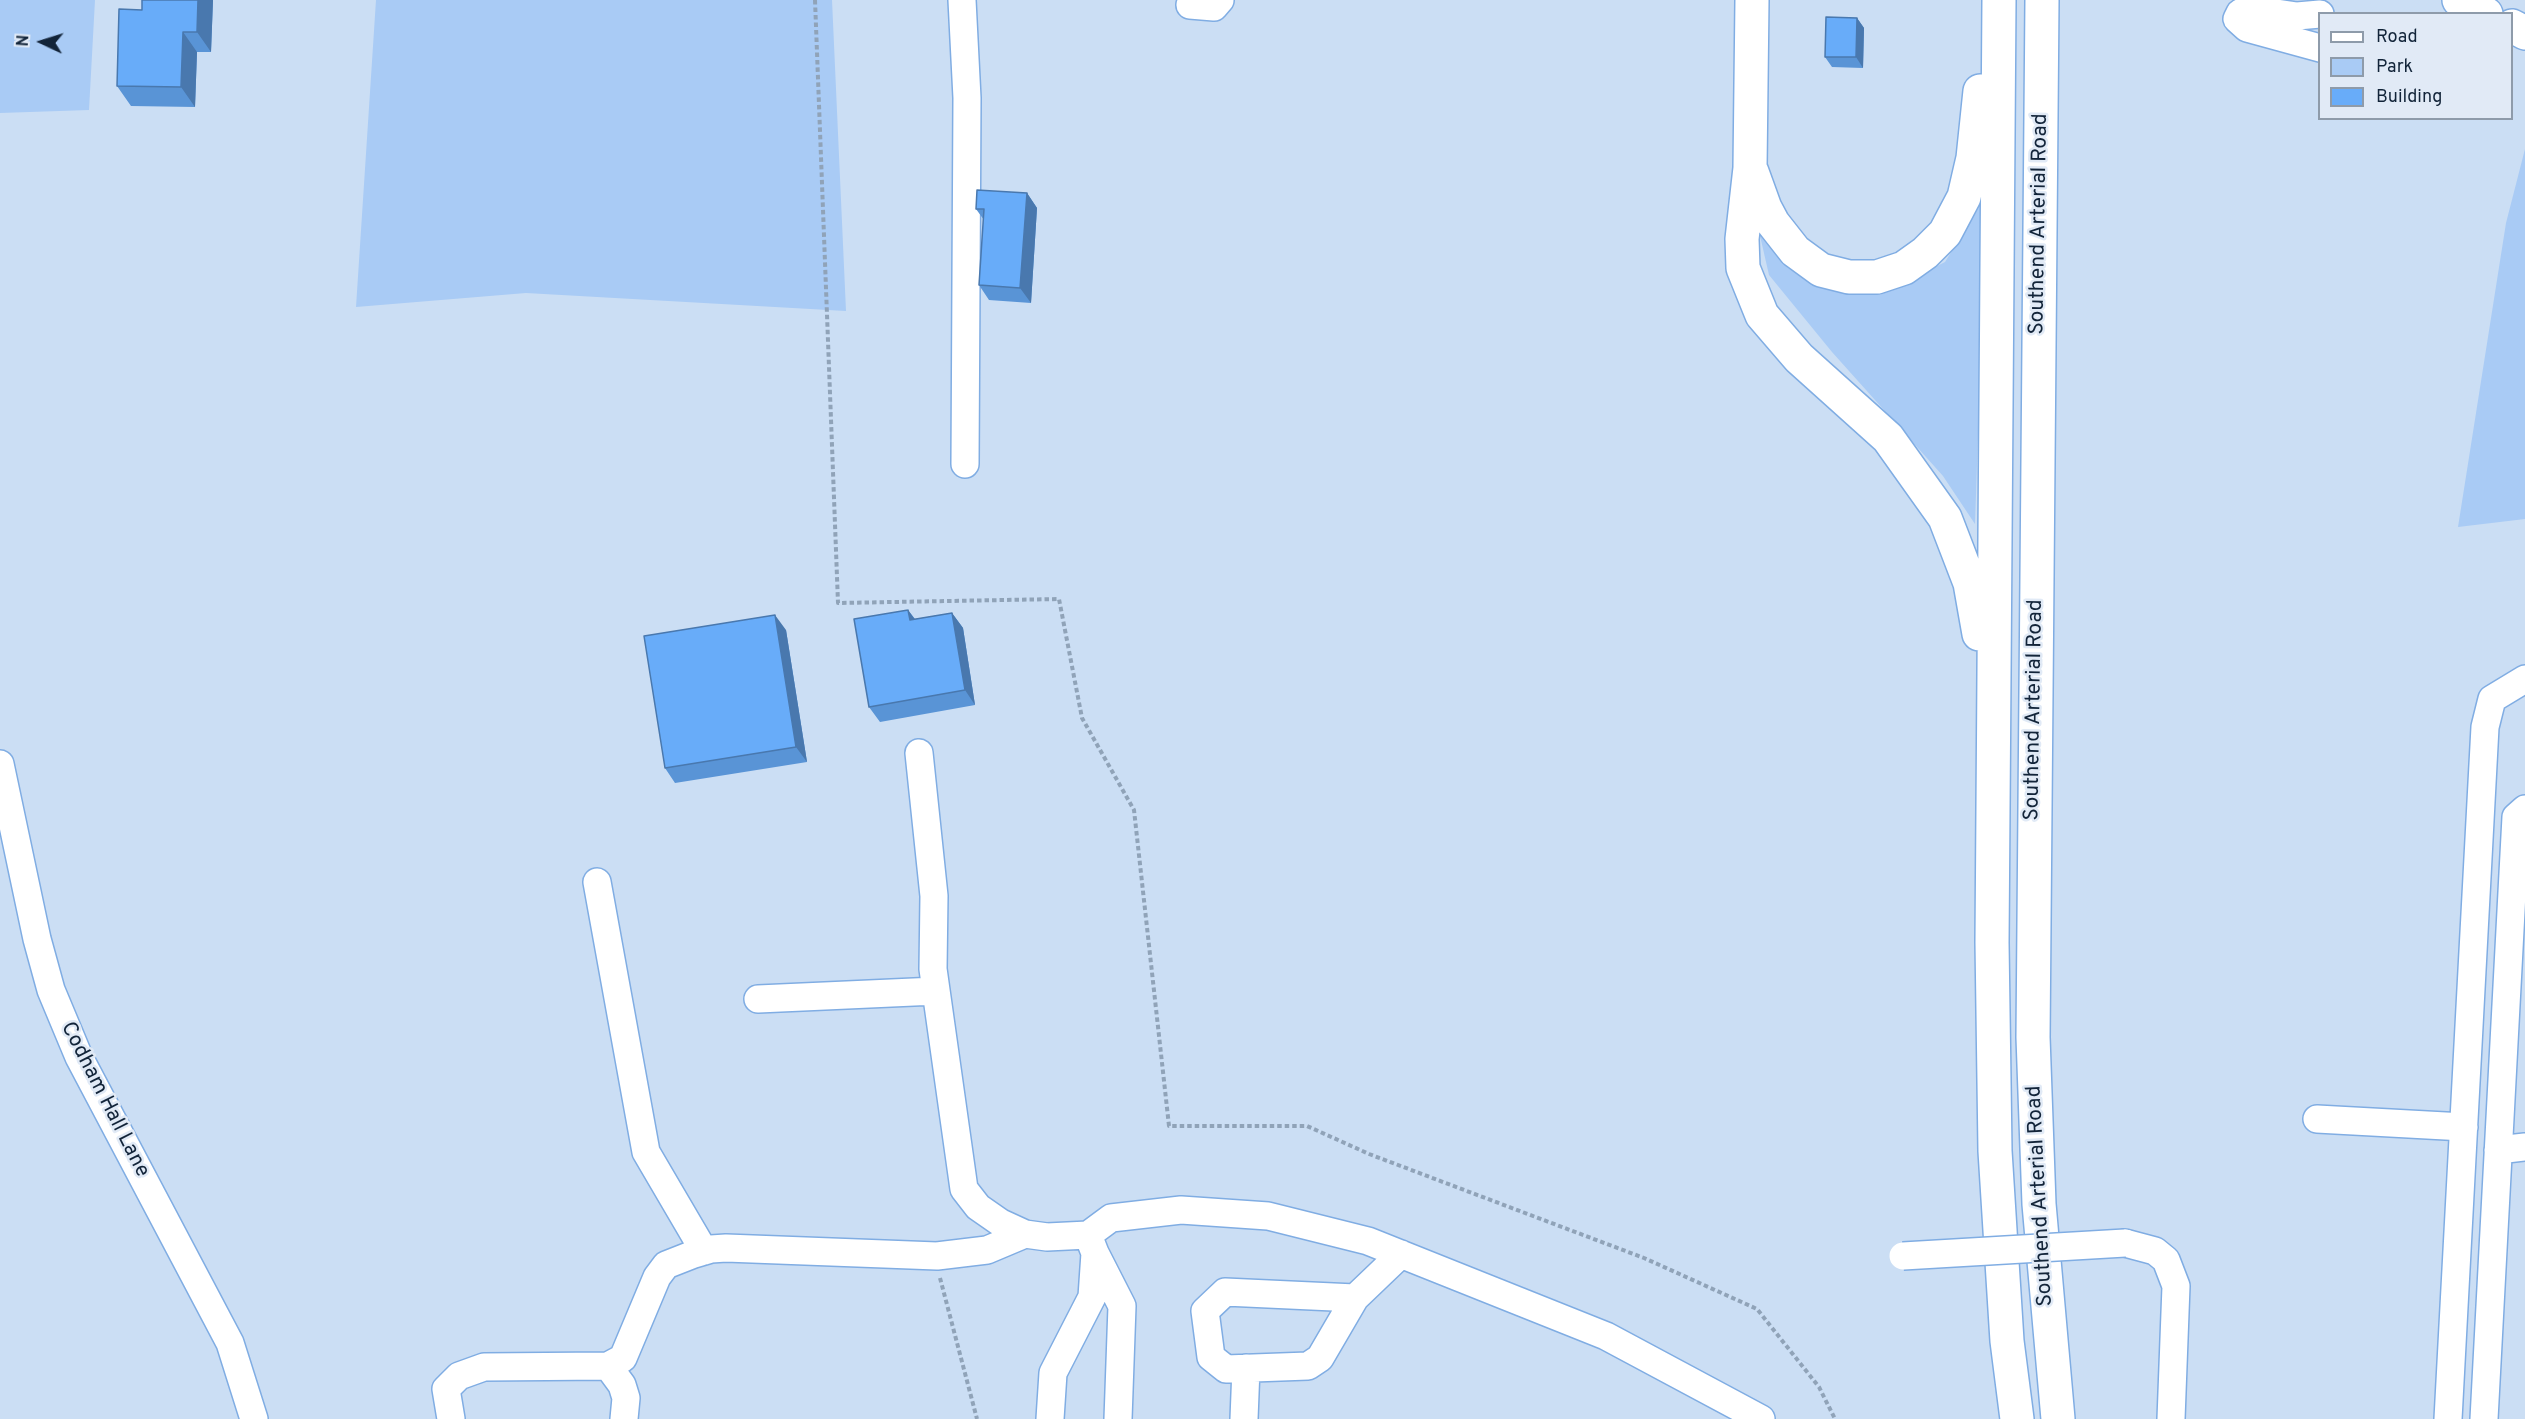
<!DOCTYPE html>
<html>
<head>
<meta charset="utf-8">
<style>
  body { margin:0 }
  #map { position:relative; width:2525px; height:1419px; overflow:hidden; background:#cbdef4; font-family:Overpass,sans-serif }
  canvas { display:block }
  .legend { position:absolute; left:2318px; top:12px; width:195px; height:108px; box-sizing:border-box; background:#e1eaf6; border:2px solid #8e9baa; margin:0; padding:8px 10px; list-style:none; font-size:18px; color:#122439 }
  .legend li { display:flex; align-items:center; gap:12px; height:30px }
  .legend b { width:30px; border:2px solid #8e9baa }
  .north { position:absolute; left:12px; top:12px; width:60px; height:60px; -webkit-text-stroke:4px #e1eaf6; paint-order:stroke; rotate:274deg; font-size:16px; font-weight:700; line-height:24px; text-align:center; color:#122439 }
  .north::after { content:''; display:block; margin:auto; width:21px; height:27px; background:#122439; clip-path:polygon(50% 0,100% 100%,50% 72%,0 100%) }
</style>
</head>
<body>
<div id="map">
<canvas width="2525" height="1419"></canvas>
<ul class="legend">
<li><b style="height:8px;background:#fff"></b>Road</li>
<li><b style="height:16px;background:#a9cbf5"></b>Park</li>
<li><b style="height:16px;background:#68acf9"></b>Building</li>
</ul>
<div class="north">N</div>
</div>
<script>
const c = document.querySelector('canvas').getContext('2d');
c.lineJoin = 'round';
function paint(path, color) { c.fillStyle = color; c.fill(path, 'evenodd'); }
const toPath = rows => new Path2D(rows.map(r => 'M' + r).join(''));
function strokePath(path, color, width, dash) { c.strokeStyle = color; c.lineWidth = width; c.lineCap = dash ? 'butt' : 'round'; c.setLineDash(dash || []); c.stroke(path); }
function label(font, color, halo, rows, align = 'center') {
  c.font = font + ' Overpass,sans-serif'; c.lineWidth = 5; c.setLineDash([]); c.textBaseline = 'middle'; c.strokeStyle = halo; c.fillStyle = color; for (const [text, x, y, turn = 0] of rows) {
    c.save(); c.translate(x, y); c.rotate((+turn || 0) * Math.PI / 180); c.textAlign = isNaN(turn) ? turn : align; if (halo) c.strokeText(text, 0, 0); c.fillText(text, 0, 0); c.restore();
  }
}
paint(toPath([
  [0,0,95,0,89,110,0,113],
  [376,0,832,0,846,311,526,293,356,307],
  [2525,149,2525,519,2458,527,2506,223],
  [1986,196,1975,524,1943,476,1832,352,1769,275,1758,227,1788,268,1818,287,1880,295,1945,262]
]), '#a9cbf5');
const minor = toPath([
  [962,0,967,98,965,464],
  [1190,5,1214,7,1220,0],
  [2320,14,2297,16,2247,9,2240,13,2237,19,2247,28,2320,48],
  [919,753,934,896,933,969,964,1189,978,1207,1001,1223,1025,1234,1047,1237,1088,1235],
  [0,764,37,939,51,990,79,1057,230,1343,254,1419],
  [597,882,646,1152,704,1251],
  [758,999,936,991],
  [2317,1119,2464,1127],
  [2498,1150,2525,1147],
  [2125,1243,2155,1251,2166,1260,2176,1286,2171,1419],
  [1095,1253,1122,1306,1118,1419],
  [1355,1298,1225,1292,1205,1311,1211,1357,1226,1369,1308,1366,1320,1358,1355,1298,1401,1254],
  [608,1366,622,1385,626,1398,624,1419],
  [451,1419,446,1389,459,1376,484,1367,608,1366,623,1358,657,1277,666,1265,694,1254,711,1249,726,1248,937,1256,987,1250,1025,1234],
  [1050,1419,1053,1373,1092,1297,1095,1253,1088,1235,1111,1218,1181,1210,1268,1216,1368,1241,1606,1336,1761,1419],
  [1244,1419,1246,1368],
  [2448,1419,2485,727,2492,699,2525,679],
  [2484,1419,2516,817,2525,809]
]);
const major = toPath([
  [2459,0,2486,14],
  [2512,26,2525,33]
]);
const highway = toPath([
  [1752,0,1750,168,1742,239,1743,268,1762,315,1799,358,1888,438,1945,518,1970,583,1979,634],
  [1999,0,1992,942,1995,1151,2007,1341,2017,1419],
  [2042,0,2033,1037,2039,1204,2058,1419],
  [1752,172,1765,208,1773,223,1795,251,1821,270,1849,277,1877,277,1904,268,1925,253,1945,233,1964,197,1973,158,1980,91]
]);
strokePath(minor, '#80ade3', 30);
strokePath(major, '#80ade3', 36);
strokePath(highway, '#80ade3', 36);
strokePath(toPath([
  [815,0,838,603,1059,599,1082,718,1134,810,1169,1126,1307,1126,1369,1154,1644,1258,1757,1309,1819,1387,1835,1419],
  [940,1278,977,1419]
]), '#90a3b8', 4, [4.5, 3]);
strokePath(minor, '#fff', 27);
strokePath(major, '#fff', 33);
strokePath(highway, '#fff', 33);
const minorBridge = toPath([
  [1903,1256,2125,1243]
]);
strokePath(minorBridge, '#80ade3', 30, []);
strokePath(minorBridge, '#fff', 27);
paint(toPath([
  [213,0,211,52,197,52,195,107,131,106,117,86,142,10],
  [1857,18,1864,28,1863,68,1832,67,1825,57],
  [1027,193,1037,208,1031,303,989,300,979,285,984,220,976,209],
  [908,610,915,619,952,613,963,628,975,705,880,722,869,707],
  [786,630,807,762,675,783,665,768]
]), '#5994d6');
paint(toPath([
  [198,0,213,0,211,52,197,32],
  [1857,18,1864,28,1863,68,1856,57],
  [183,32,197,52,195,107,181,87],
  [1027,193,1037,208,1031,303,1020,288],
  [908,610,919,625,910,620],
  [952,613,963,628,975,705,965,690],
  [775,615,786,630,807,762,796,747]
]), '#4978ae');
const building = toPath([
  [142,0,198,0,197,32,183,32,181,87,117,86,119,9,142,10,142,0],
  [1826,17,1857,18,1856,57,1825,57,1826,17],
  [977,190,1027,193,1020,288,979,285,984,209,976,209,977,190],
  [908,610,910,620,952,613,965,690,869,707,854,619,908,610],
  [775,615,796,747,665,768,644,636,775,615]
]);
paint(building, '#68acf9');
strokePath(building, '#4978ae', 1.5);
label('21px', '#122439', '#e1eaf6', [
  ["Southend Arterial Road",2040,224,-89],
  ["Southend Arterial Road",2035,710,-89],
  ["Codham Hall Lane",104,1100,63],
  ["Southend Arterial Road",2041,1196,-93]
]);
</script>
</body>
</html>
